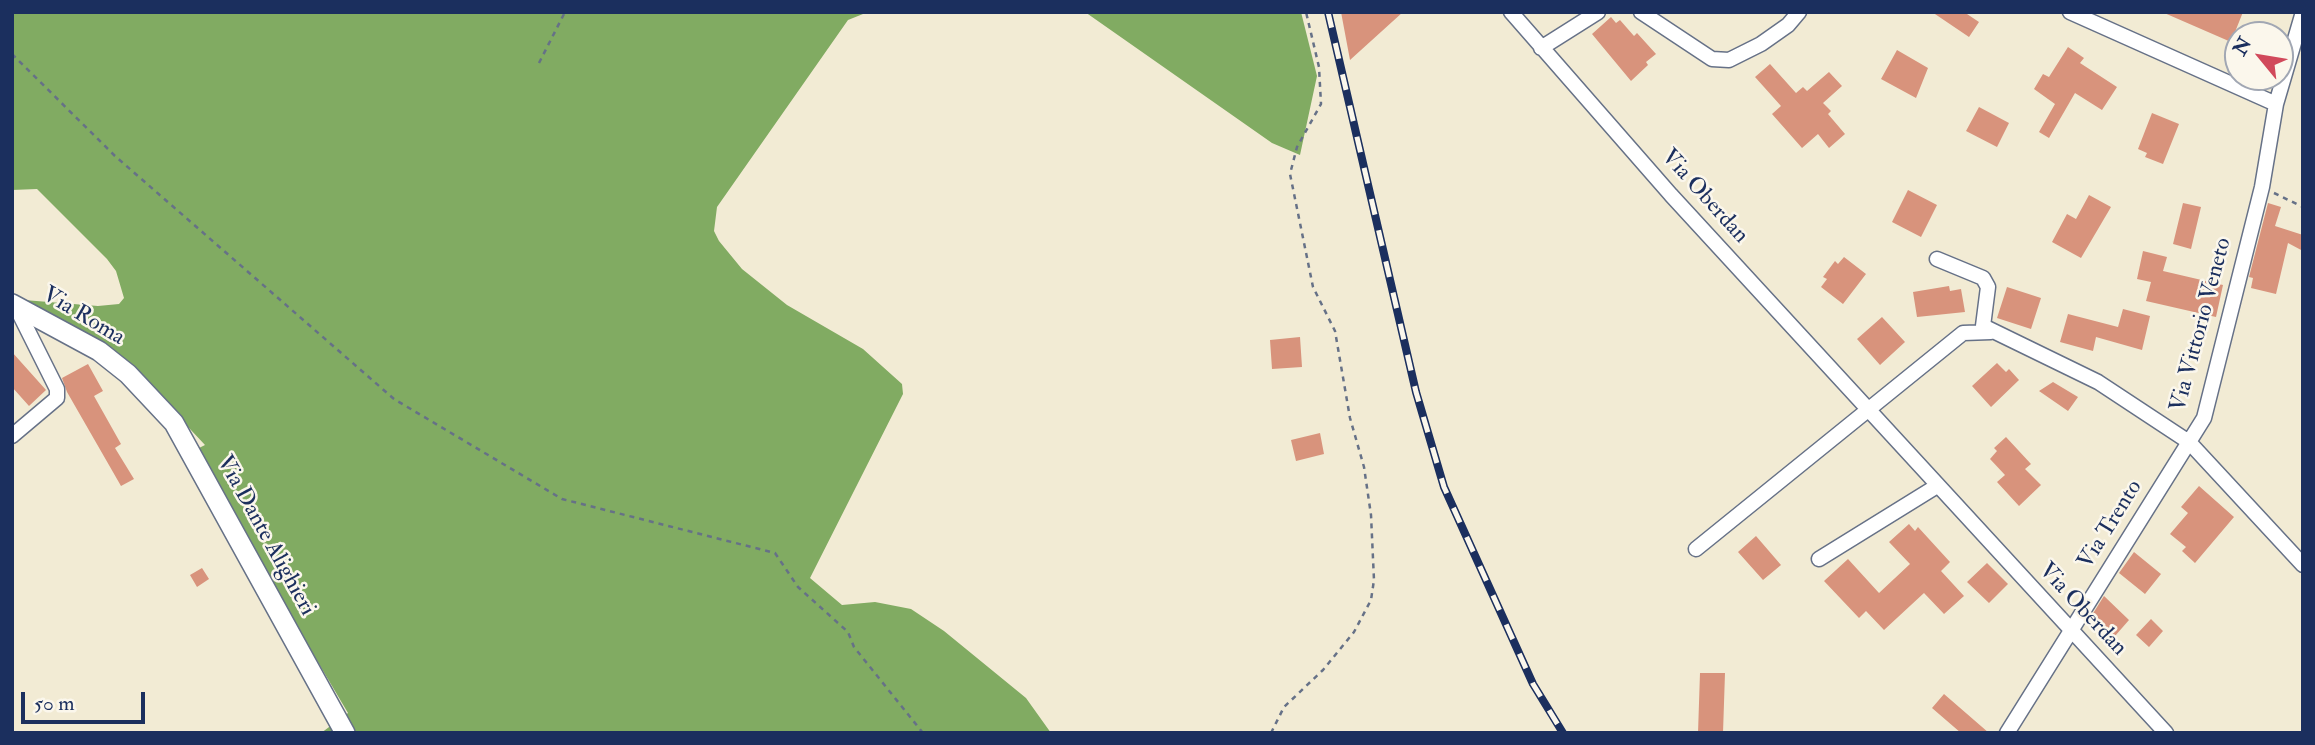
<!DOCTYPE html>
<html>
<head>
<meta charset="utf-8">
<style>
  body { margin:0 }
  #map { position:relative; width:2315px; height:745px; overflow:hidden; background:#f2ebd4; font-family:"IM FELL Double Pica",serif }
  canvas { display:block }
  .frame { position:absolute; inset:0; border:14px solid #1b2f5e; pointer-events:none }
  .north { position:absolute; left:2224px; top:21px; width:70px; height:70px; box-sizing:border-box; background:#fbf7ec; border:2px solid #a1a7b3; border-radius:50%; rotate:300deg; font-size:19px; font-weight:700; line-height:28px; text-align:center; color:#1b2f5e }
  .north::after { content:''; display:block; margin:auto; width:24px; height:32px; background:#d1495b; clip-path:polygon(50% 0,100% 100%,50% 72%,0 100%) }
  .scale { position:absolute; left:21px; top:692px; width:124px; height:32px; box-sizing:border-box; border:4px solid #1b2f5e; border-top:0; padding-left:9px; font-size:21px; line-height:24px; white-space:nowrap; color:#1b2f5e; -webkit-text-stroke:5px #fbf7ec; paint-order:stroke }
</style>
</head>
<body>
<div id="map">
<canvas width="2315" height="745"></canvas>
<div class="frame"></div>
<div class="north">N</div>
<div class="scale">50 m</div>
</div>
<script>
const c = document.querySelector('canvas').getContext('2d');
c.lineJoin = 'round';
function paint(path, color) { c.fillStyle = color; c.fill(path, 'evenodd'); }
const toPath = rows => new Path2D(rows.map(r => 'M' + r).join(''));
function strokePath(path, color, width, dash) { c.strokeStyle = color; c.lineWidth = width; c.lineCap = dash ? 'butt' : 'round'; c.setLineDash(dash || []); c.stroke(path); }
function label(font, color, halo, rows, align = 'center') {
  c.font = font + ' "IM FELL Double Pica",serif'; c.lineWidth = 5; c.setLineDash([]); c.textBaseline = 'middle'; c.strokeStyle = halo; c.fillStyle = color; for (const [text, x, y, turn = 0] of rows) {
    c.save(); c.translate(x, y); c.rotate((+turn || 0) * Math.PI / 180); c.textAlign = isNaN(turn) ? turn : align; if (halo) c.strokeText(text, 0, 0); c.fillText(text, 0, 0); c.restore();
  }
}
paint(toPath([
  [12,12,868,12,848,20,717,207,714,231,719,241,742,269,787,305,863,349,902,384,903,394,810,578,842,605,875,602,911,609,944,631,1026,698,1051,733,321,733,348,713,193,451,205,445,146,382,103,344,24,300,98,306,119,304,124,298,116,271,107,259,37,189,12,190],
  [1085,12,1301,12,1317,76,1300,155,1272,143]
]), '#81ab62');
paint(toPath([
  [1341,12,1403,12,1350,60],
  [1932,12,1964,12,1979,22,1969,37],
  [2162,12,2243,12,2231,42],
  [1611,17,1616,23,1620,20,1634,36,1637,33,1656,54,1646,62,1648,65,1631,81,1592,34],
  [2068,47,2084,58,2080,63,2117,87,2102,110,2075,93,2049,138,2039,132,2055,104,2034,89,2043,74,2049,77],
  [1897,50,1928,68,1916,98,1881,79],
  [1770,64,1796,93,1803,87,1807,91,1829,72,1842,86,1823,103,1831,111,1828,114,1845,134,1829,148,1818,134,1802,148,1772,114,1781,106,1755,77],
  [1979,107,2009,123,1997,147,1966,131],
  [2152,113,2179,124,2163,164,2145,157,2147,153,2138,149],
  [1908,190,1937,205,1921,237,1892,222],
  [2089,195,2111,207,2081,258,2052,242,2067,214,2076,219],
  [2183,203,2201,207,2191,249,2173,244],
  [2268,203,2281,207,2275,226,2303,235,2303,251,2288,243,2276,294,2251,288,2253,278,2249,277],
  [2143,251,2167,257,2163,271,2223,285,2216,317,2146,301,2151,282,2137,279],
  [1844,257,1866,274,1843,304,1821,287,1827,279,1823,277,1835,261,1838,264],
  [1949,286,1950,291,1961,289,1965,312,1917,317,1913,292],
  [2007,287,2041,298,2031,329,1997,318],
  [2123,309,2150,316,2142,350,2096,337,2093,351,2060,342,2068,314,2118,327],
  [1882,317,1905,342,1880,365,1857,339],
  [1300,337,1302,367,1272,369,1270,340],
  [12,352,46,390,29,406,12,387],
  [1997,363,2006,372,2009,369,2019,380,1991,407,1972,386],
  [88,364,103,391,94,396,121,444,115,448,134,479,121,486,67,392,62,378],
  [2053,382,2078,397,2068,411,2039,391],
  [1320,433,1324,454,1296,461,1291,440],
  [2006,437,2031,464,2025,469,2041,485,2019,506,1997,482,2005,475,1990,459,1997,451,1994,448],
  [2199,486,2234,517,2195,563,2182,551,2186,547,2170,534,2188,513,2181,507],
  [1909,524,1915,531,1918,527,1950,562,1941,571,1964,596,1944,614,1924,593,1884,630,1866,611,1859,618,1824,581,1848,559,1879,593,1910,564,1889,542],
  [1756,536,1781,565,1763,580,1738,552],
  [2134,552,2161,574,2145,594,2119,573],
  [1987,563,2008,584,1989,603,1967,582],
  [202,568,209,579,197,587,190,575],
  [2104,596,2129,620,2108,644,2087,623],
  [2151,619,2163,631,2149,647,2136,635],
  [1700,673,1725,673,1723,733,1698,733],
  [1944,694,1989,733,1961,733,1932,708]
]), '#d8937c');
const street = toPath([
  [1511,12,1671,195,2166,733],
  [1641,12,1712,59,1729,60,1761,44,1788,25,1799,12],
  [2070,12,2276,104],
  [1541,48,1598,12],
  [1937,259,1983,278,1988,287,1983,326,2098,382,2189,442,2303,565],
  [12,436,57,398,57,389,16,307],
  [1696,549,1963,333,1991,332],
  [1819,559,1937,486],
  [2007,733,2204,418,2262,187,2276,104,2303,12]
]);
const secondary = toPath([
  [12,304,99,351,128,374,174,423,345,733]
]);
strokePath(street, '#667187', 17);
strokePath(secondary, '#667187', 22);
strokePath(toPath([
  [12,54,115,156,394,399,562,499,775,553,798,587,848,632,854,647,923,733],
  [539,63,565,12],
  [2274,193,2303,207],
  [1271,733,1284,707,1323,670,1354,632,1371,600,1374,580,1371,515,1364,467,1350,418,1335,331,1313,287,1290,174,1297,147,1321,104,1319,67,1306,12]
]), '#667187', 2.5, [5, 5]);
strokePath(street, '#fff', 14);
strokePath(secondary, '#fff', 19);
const rail = toPath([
  [1328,12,1416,392,1444,487,1533,684,1563,733]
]);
strokePath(rail, '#1b2f5e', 8);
strokePath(rail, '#fbf7ec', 5, [16]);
label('23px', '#1b2f5e', '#fbf7ec', [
  ["Via Oberdan",1704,197,48],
  ["Via Roma",83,317,31],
  ["Via Vittorio Veneto",2202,325,-75],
  ["Via Trento",2111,525,-58],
  ["Via Dante Alighieri",265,536,61],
  ["Via Oberdan",2082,610,47]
]);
</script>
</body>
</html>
